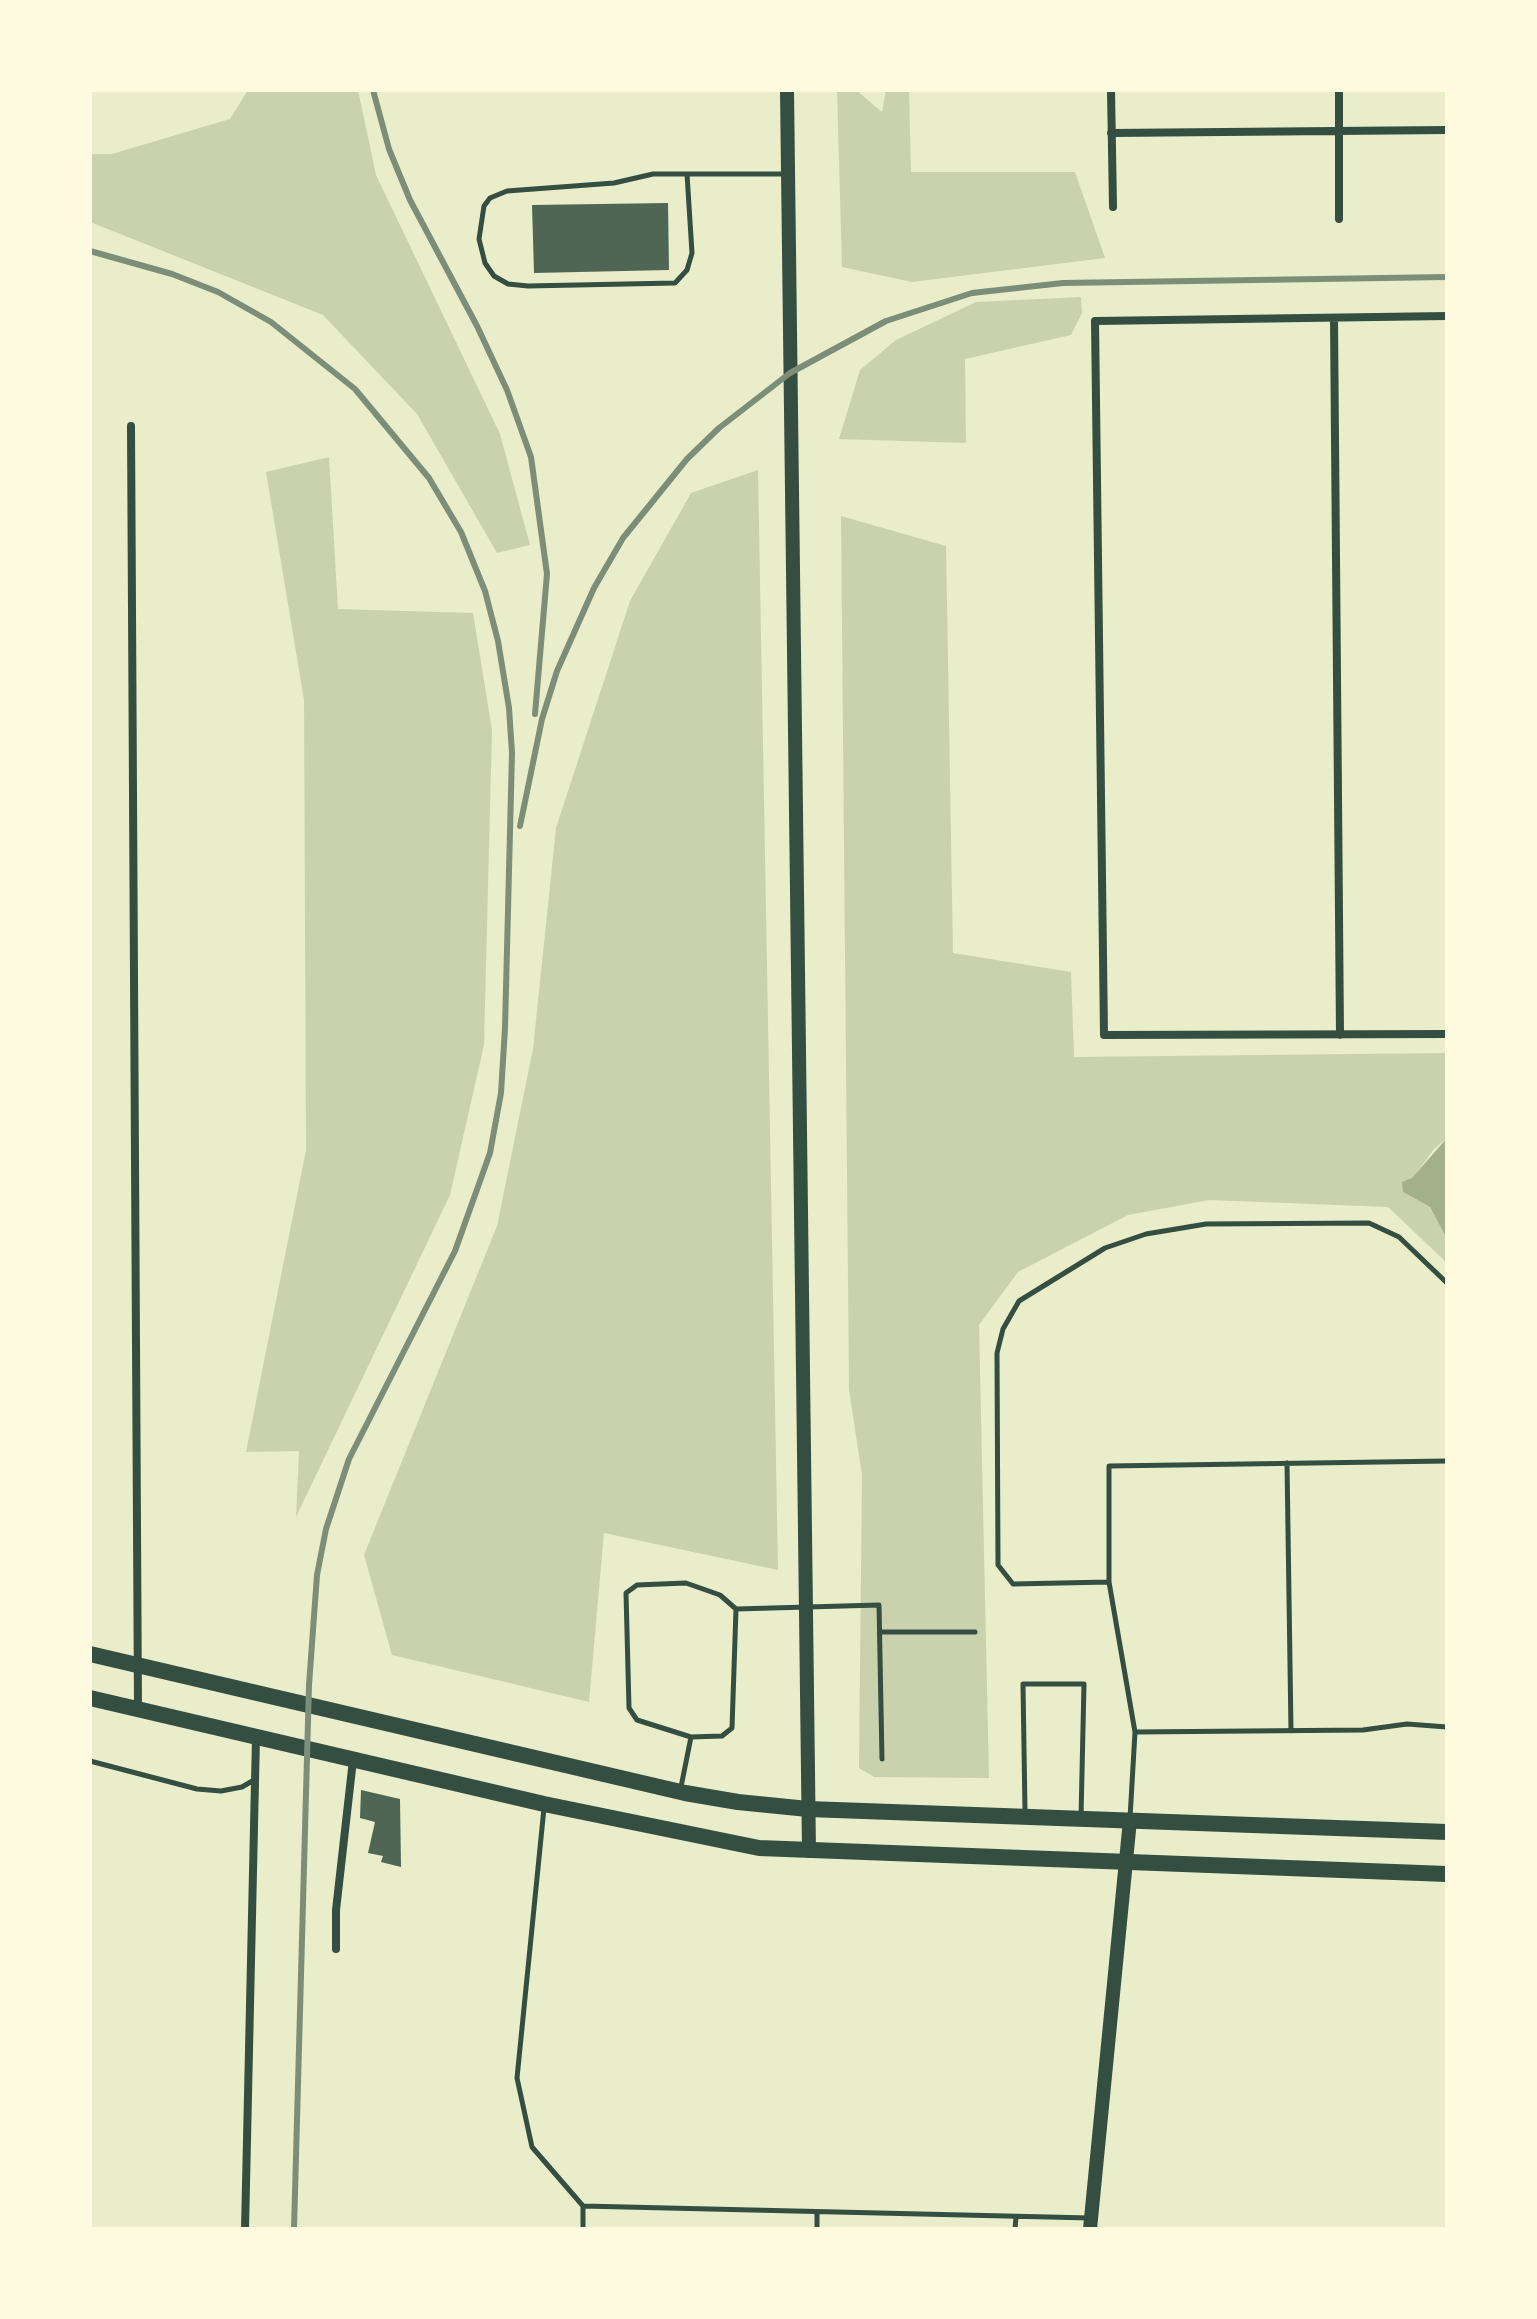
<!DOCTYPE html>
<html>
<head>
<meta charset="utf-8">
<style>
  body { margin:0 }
  #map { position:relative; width:1537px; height:2319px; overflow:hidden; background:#e9edc9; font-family:Montserrat,sans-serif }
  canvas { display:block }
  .frame { position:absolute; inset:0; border:92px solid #fefae0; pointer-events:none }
</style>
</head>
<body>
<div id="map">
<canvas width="1537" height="2319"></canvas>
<div class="frame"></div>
</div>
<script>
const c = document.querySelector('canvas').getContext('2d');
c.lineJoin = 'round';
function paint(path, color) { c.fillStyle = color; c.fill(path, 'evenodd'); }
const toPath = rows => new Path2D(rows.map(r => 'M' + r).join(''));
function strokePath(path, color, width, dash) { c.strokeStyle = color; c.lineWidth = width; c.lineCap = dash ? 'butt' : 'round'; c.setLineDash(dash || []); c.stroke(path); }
paint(toPath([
  [248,90,358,90,376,175,500,434,530,545,497,553,417,414,323,315,90,222,90,154,112,154,230,119],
  [837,90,856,90,882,112,886,90,909,90,911,172,1075,172,1105,258,912,282,842,267],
  [1081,297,1082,313,1071,335,965,359,966,443,839,439,860,370,896,340,976,302],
  [329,457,338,609,473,613,492,730,484,1045,450,1195,296,1517,299,1451,246,1452,306,1150,304,700,266,472],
  [758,470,778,1570,604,1533,589,1702,392,1655,364,1555,497,1226,533,1049,556,828,630,601,691,493],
  [841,516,946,546,953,953,1071,972,1074,1057,1447,1053,1447,1138,1434,1149,1403,1192,1430,1207,1447,1239,1447,1263,1388,1207,1209,1200,1128,1215,1018,1272,979,1325,989,1778,874,1777,859,1768,862,1475,849,1390]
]), '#cad2ad');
paint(toPath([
  [1447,1138,1447,1239,1430,1207,1403,1192,1402,1182,1412,1178]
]), '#a3b18a');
paint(toPath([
  [668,203,669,270,534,273,532,205],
  [361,1790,400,1799,401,1867,381,1862,383,1856,368,1853,375,1822,360,1818]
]), '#4f6655');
strokePath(toPath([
  [687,174,692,253,687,270,675,283,528,286,508,284,494,276,485,263,479,239,484,206,490,198,507,191,614,183,653,174,787,174],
  [1287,1463,1291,1731],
  [1109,1582,1109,1466,1447,1461],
  [880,1632,975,1632],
  [1135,1732,1109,1582,1013,1584,998,1565,997,1353,1003,1329,1019,1301,1105,1248,1146,1234,1206,1224,1369,1223,1399,1237,1447,1283],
  [691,1737,637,1720,629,1708,626,1593,637,1585,686,1583,720,1595,736,1609],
  [90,1761,197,1789,221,1791,242,1787,254,1780],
  [681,1787,691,1737,722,1736,732,1728,736,1609,879,1605,882,1759],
  [544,1808,517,2078,532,2147,583,2206,583,2229],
  [1025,1812,1023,1684,1084,1684,1081,1817],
  [1130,1818,1135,1732,1363,1730,1407,1724,1447,1727],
  [583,2206,1090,2218],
  [817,2229,817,2212],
  [1015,2229,1016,2217]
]), '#344e41', 5);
strokePath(toPath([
  [1111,90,1113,207],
  [1111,133,1447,130],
  [1339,219,1339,90],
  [1447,316,1095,321,1104,1035,1447,1034],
  [1334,319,1340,1035],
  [131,426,138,1709],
  [336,1949,336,1910,353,1760],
  [245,2229,256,1737]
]), '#344e41', 8);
strokePath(toPath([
  [787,90,809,1851],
  [1090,2229,1130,1820]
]), '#344e41', 14);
strokePath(toPath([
  [90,1654,685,1793,738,1802,808,1809,1447,1832],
  [90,1698,544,1804,759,1848,1447,1874]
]), '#344e41', 16);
strokePath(toPath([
  [373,90,389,149,410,200,477,326,507,390,531,457,547,574,535,714],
  [90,251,172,274,218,292,271,322,355,389,429,478,461,532,485,591,498,641,509,708,512,753,505,1028,501,1093,490,1153,455,1251,349,1459,326,1529,317,1575,309,1685,294,2229],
  [520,826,542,719,557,671,594,588,623,538,687,459,719,428,790,373,886,321,972,293,1063,283,1447,277]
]), '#7c8e77', 6);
</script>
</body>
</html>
